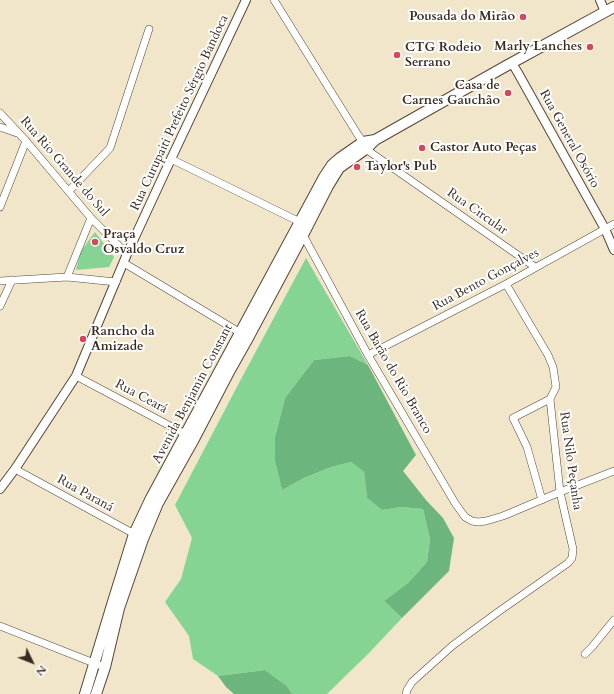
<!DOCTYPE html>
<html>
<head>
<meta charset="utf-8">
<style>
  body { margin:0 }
  #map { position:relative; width:614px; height:694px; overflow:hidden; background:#f1e5ca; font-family:Cardo,serif }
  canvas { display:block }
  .north { position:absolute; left:12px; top:642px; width:40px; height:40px; -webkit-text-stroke:3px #fff; paint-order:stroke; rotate:133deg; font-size:11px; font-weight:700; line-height:16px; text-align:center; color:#3b2a1e }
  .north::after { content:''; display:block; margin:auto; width:14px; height:18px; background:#3b2a1e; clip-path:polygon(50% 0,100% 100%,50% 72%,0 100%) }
</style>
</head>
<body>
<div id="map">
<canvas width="614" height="694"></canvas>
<div class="north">N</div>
</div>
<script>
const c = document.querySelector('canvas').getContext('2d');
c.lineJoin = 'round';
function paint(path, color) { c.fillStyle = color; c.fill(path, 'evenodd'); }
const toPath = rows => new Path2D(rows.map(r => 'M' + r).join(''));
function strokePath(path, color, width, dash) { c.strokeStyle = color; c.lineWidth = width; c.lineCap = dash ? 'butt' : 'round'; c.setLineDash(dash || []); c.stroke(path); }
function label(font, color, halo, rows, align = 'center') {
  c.font = font + ' Cardo,serif'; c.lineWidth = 4; c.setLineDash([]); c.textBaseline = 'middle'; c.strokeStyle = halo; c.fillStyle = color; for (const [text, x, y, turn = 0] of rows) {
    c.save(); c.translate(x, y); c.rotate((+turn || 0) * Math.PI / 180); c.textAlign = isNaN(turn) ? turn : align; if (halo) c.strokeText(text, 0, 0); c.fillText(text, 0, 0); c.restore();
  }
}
paint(toPath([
  [95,232,114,257,109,267,76,270,81,251],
  [306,258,368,365,350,356,314,360,285,398,275,437,275,461,282,490,304,478,331,467,351,462,364,472,367,498,382,510,401,507,423,509,430,539,427,562,408,583,384,601,402,618,368,654,327,694,292,694,287,686,265,670,218,676,193,659,189,636,165,602,181,579,192,538,175,505,240,381]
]), '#86d494');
paint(toPath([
  [350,356,368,365,416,455,403,471,426,500,443,518,454,538,449,571,402,618,384,601,408,583,427,562,430,539,423,509,401,507,382,510,367,498,364,472,351,462,331,467,304,478,282,490,275,461,275,437,285,398,314,360],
  [265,670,287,686,292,694,234,694,226,687,218,676]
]), '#6cb67e');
const minor = toPath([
  [274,0,358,135,370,152,535,267],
  [0,113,26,141,91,218,127,254],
  [0,127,17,133],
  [171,159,300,222,303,235,368,355,455,503,465,517,472,521,478,522,486,521,503,516,560,492,614,471],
  [69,191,110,148,149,29],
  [0,207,26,141],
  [124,263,244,335],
  [67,277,91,218],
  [0,281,67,277,116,282],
  [0,306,12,280],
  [368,355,506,284,614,224],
  [76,376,189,436],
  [15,469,138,536],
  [542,500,527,447,513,418,550,399],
  [0,626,99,665],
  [585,654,592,647,614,620],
  [406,694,407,690,412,682,452,646,498,612,568,563,572,558,573,549,560,492,550,399,556,387,553,367,548,355,506,284]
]);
const tertiary = toPath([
  [600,0,605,12],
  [512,63,518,73,605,229,614,250],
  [0,489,15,469,76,376,127,254,171,159,246,0]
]);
const secondary = toPath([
  [85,694,112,605,134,534,151,498,324,177,332,165,340,158,363,142,375,140],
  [96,694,105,667,119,608,143,539,158,503,194,439,230,370,248,338,303,235,328,186,339,168,367,148,375,140,506,66,614,7]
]);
strokePath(minor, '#564638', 8);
strokePath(tertiary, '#564638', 10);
strokePath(secondary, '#564638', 12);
strokePath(minor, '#fff', 7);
strokePath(tertiary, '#fff', 8);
strokePath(secondary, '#fff', 10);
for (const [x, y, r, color] of [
  [523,17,4,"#d1495b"],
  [590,47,4,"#d1495b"],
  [397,55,4,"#d1495b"],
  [508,93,4,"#d1495b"],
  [422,148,4,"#d1495b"],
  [357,167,4,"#d1495b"],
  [95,242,4,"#d1495b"],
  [83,339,4,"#d1495b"]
]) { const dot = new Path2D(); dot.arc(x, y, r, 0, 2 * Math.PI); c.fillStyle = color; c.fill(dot); strokePath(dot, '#fff', 1.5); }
label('bold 13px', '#3b2a1e', '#fff', [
  ["Pousada do Mirão",515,17,"right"],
  ["Marly Lanches",582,47,"right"],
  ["CTG Rodeio",405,48],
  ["Serrano",405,63],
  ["Casa de",500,86,"right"],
  ["Carnes Gauchão",500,101,"right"],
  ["Castor Auto Peças",430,148],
  ["Taylor's Pub",365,167],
  ["Praça",103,235],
  ["Osvaldo Cruz",103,250],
  ["Rancho da",91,332],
  ["Amizade",91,347]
], 'left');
label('13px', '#3b2a1e', '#fff', [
  ["Rua Curupaiti Prefeito Sérgio Bandoca",180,113,-65],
  ["Rua General Osório",569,139,61],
  ["Rua Rio Grande do Sul",64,167,49],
  ["Rua Circular",477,212,35],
  ["Rua Bento Gonçalves",486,280,-28],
  ["Rua Barão do Rio Branco",393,372,60],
  ["Avenida Benjamin Constant",193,394,-62],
  ["Rua Ceará",141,397,28],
  ["Rua Nilo Peçanha",570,461,82],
  ["Rua Paraná",85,494,29]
]);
</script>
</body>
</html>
